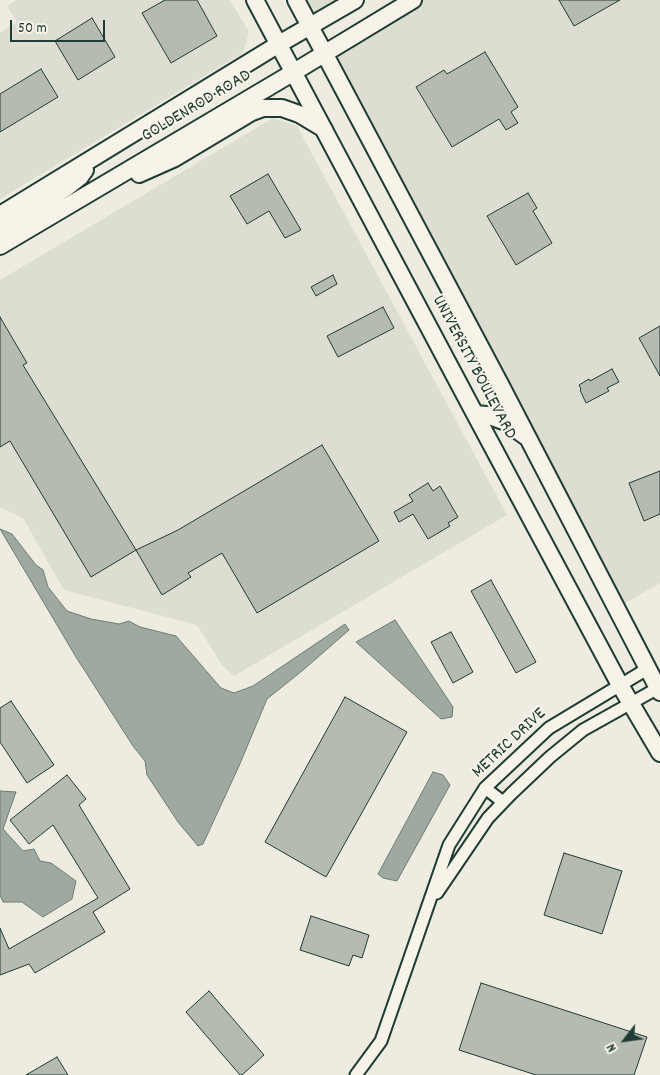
<!DOCTYPE html>
<html>
<head>
<meta charset="utf-8">
<style>
  body { margin:0 }
  #map { position:relative; width:660px; height:1075px; overflow:hidden; background:#eeece1; font-family:Dekko,sans-serif }
  canvas { display:block }
  .north { position:absolute; left:600px; top:1015px; width:50px; height:50px; -webkit-text-stroke:4px #f7f3e8; paint-order:stroke; rotate:240deg; font-size:14px; font-weight:700; line-height:20px; text-align:center; color:#1f3d34 }
  .north::after { content:''; display:block; margin:auto; width:18px; height:22px; background:#1f3d34; clip-path:polygon(50% 0,100% 100%,50% 72%,0 100%) }
  .scale { position:absolute; left:10px; top:20px; width:95px; height:22px; box-sizing:border-box; border:2px solid #1f3d34; border-top:0; padding-left:6px; font-size:15px; line-height:18px; white-space:nowrap; color:#1f3d34; -webkit-text-stroke:4px #f7f3e8; paint-order:stroke }
</style>
</head>
<body>
<div id="map">
<canvas width="660" height="1075"></canvas>
<div class="north">N</div>
<div class="scale">50 m</div>
</div>
<script>
const c = document.querySelector('canvas').getContext('2d');
c.lineJoin = 'round';
function paint(path, color) { c.fillStyle = color; c.fill(path, 'evenodd'); }
const toPath = rows => new Path2D(rows.map(r => 'M' + r).join(''));
function strokePath(path, color, width, dash) { c.strokeStyle = color; c.lineWidth = width; c.lineCap = dash ? 'butt' : 'round'; c.setLineDash(dash || []); c.stroke(path); }
function label(font, color, halo, rows, align = 'center') {
  c.font = font + ' Dekko,sans-serif'; c.lineWidth = 4; c.setLineDash([]); c.textBaseline = 'middle'; c.strokeStyle = halo; c.fillStyle = color; for (const [text, x, y, turn = 0] of rows) {
    c.save(); c.translate(x, y); c.rotate((+turn || 0) * Math.PI / 180); c.textAlign = isNaN(turn) ? turn : align; if (halo) c.strokeText(text, 0, 0); c.fillText(text, 0, 0); c.restore();
  }
}
paint(toPath([
  [16,0,230,0,249,32,243,53,0,199,0,33,17,22,7,6],
  [296,0,350,0,310,24],
  [415,0,660,0,660,583,619,607,325,54],
  [273,118,297,126,507,515,234,676,222,665,197,625,64,590,23,518,0,507,0,280]
]), '#ddddd2');
const water = toPath([
  [0,529,12,534,36,565,43,570,48,587,67,611,91,619,119,624,129,621,140,627,176,636,221,688,234,693,253,686,345,624,349,630,302,671,267,699,239,766,203,844,198,846,178,822,147,775,145,761,133,746,76,657,0,529],
  [395,620,453,707,452,717,441,719,356,642,395,620],
  [433,772,443,775,450,785,397,881,383,878,378,874,433,772],
  [0,791,16,792,3,829,23,851,34,849,40,861,51,863,76,881,72,899,43,917,22,902,3,902,0,895,0,791]
]);
paint(water, '#9fa99f');
strokePath(water, '#6c7e74', 1);
const building = toPath([
  [165,0,197,0,217,36,171,63,142,13,165,0],
  [559,0,620,0,574,26,559,0],
  [92,18,115,57,78,80,55,41,92,18],
  [485,52,518,107,511,112,518,123,506,130,499,119,452,147,416,87,444,70,447,74,485,52],
  [41,69,58,97,0,132,0,94,41,69],
  [268,174,301,230,285,238,269,211,247,224,230,196,268,174],
  [528,193,537,208,533,211,552,243,516,265,487,216,528,193],
  [333,275,337,284,316,296,311,287,333,275],
  [383,307,394,328,338,357,327,336,383,307],
  [0,317,27,363,23,365,136,550,91,577,10,441,0,447,0,317],
  [660,326,660,376,639,338,660,326],
  [612,369,619,382,607,388,609,391,586,403,580,390,581,389,579,385,589,379,590,381,612,369],
  [322,445,379,541,257,613,222,553,188,573,191,577,162,595,136,550,178,530,322,445],
  [660,471,660,514,644,521,629,483,660,471],
  [428,483,433,491,440,486,458,517,448,523,450,526,428,539,413,514,399,522,394,512,413,501,409,495,428,483],
  [491,580,536,662,516,673,471,591,491,580],
  [451,632,473,672,453,683,431,642,451,632],
  [345,697,407,732,326,877,265,842,345,697],
  [11,701,54,765,27,783,0,742,0,708,11,701],
  [67,775,86,799,79,805,130,889,93,912,105,932,35,973,29,964,0,975,0,928,9,949,98,898,53,825,29,844,10,820,67,775],
  [564,853,622,871,602,934,544,915,564,853],
  [311,916,369,935,362,958,353,955,349,966,300,950,311,916],
  [481,983,647,1037,634,1075,536,1075,459,1050,481,983],
  [209,991,264,1055,242,1075,240,1075,186,1012,209,991],
  [57,1057,68,1075,26,1075,57,1057]
]);
paint(building, '#b5bbb0');
strokePath(building, '#1f3d34', 1);
const street = toPath([
  [485,788,503,802],
  [437,893,488,818,511,794,550,757,583,730,658,688],
  [356,1075,381,1041,449,845,485,788,549,728,647,669]
]);
const secondary = toPath([
  [255,0,475,414,620,685,660,753],
  [296,0,500,384,660,692],
  [139,174,175,158,252,112,263,108,282,108,299,114,324,129],
  [0,215,279,44,355,0],
  [0,230,66,188,80,177,85,170],
  [0,246,294,72,413,0],
  [475,414,487,415,506,422,525,436]
]);
strokePath(street, '#1f3d34', 15);
strokePath(secondary, '#1f3d34', 20);
strokePath(street, '#f7f3e8', 11);
strokePath(secondary, '#f7f3e8', 16);
label('18px', '#1f3d34', '#f7f3e8', [
  ["GOLDENROD ROAD",197,107,-31],
  ["UNIVERSITY BOULEVARD",473,368,62],
  ["METRIC DRIVE",510,744,-43]
]);
</script>
</body>
</html>
